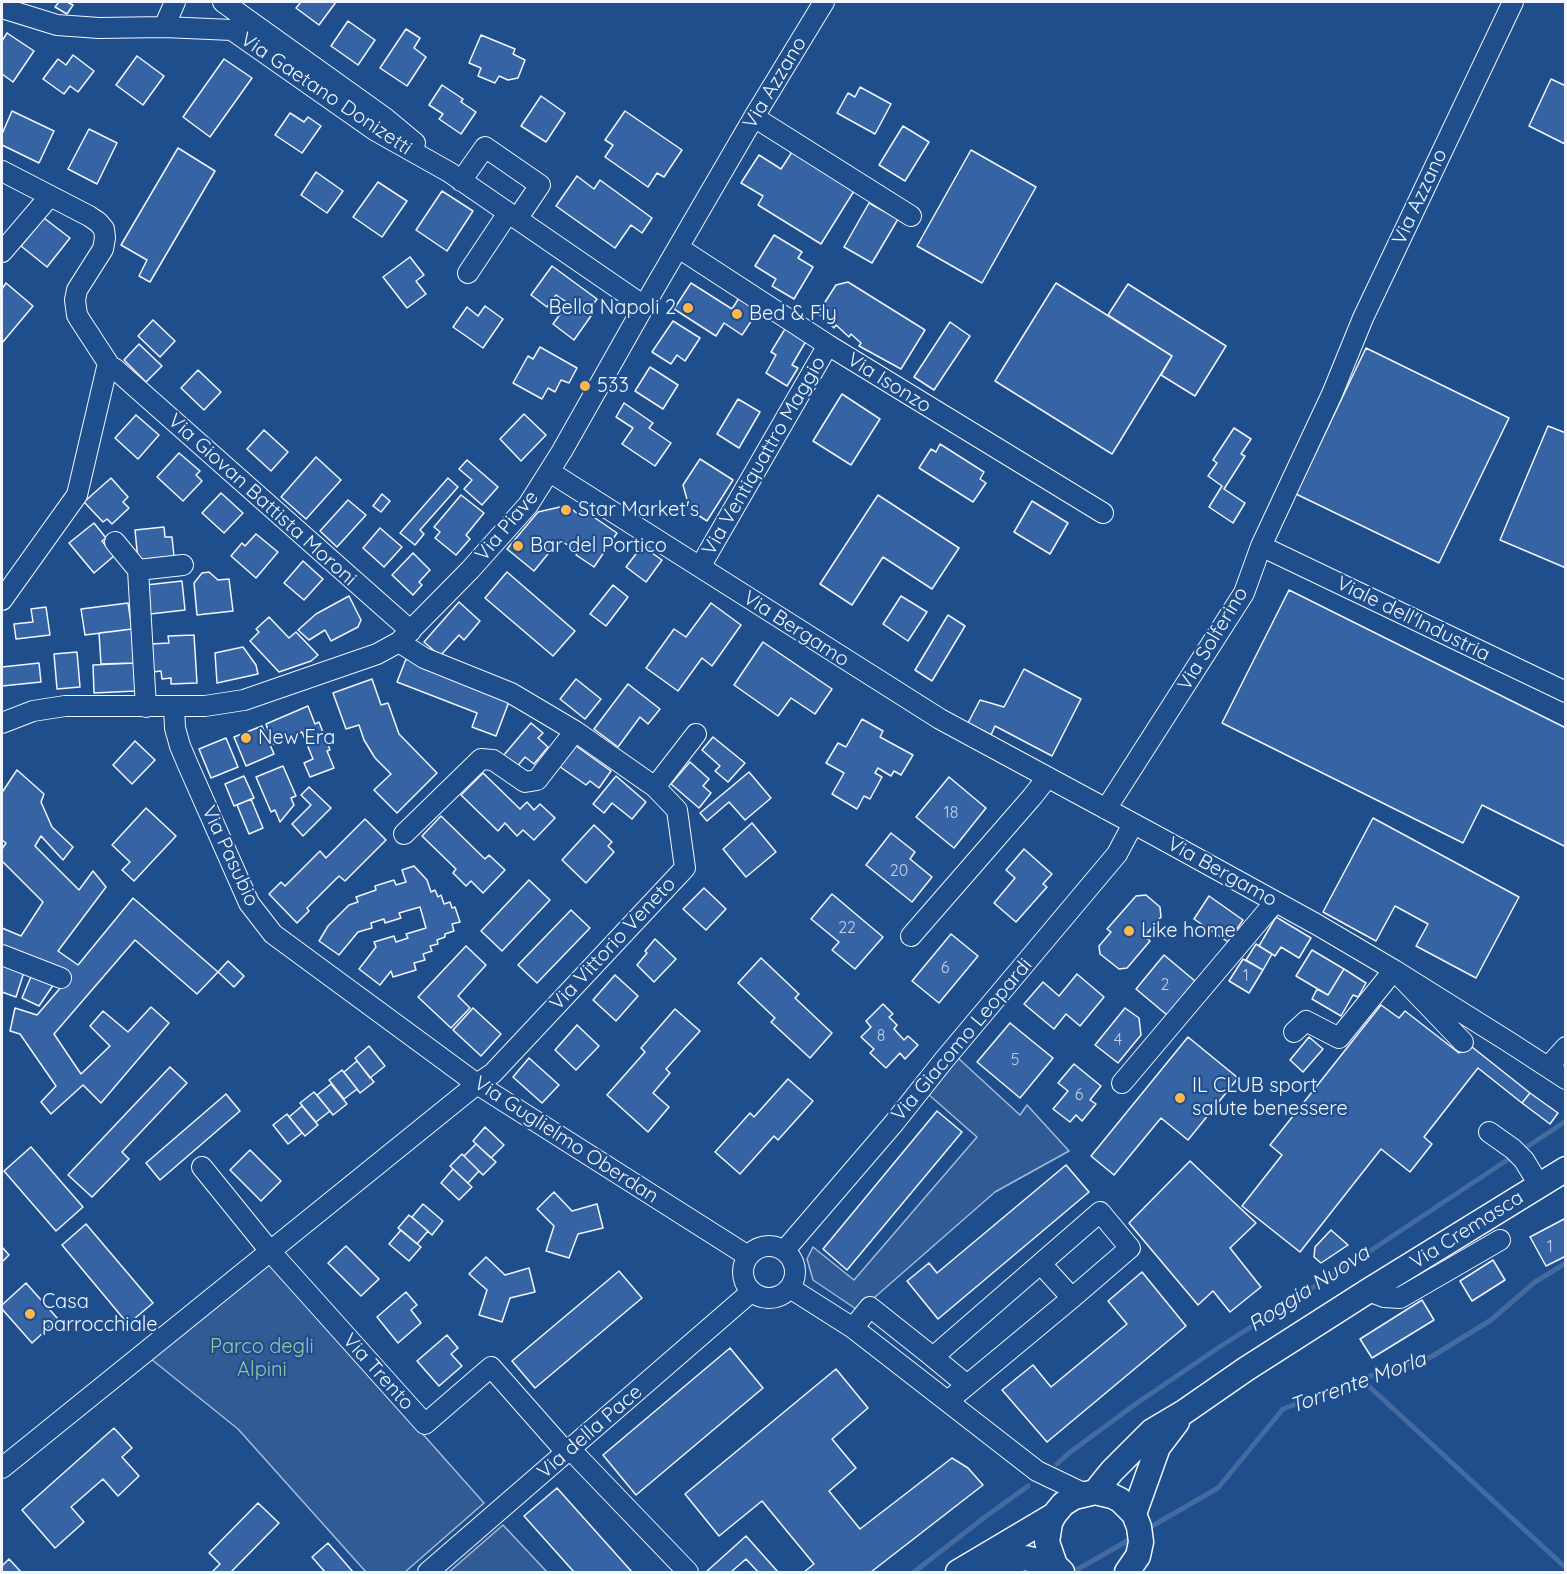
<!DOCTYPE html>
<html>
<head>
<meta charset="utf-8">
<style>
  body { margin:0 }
  #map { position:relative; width:1567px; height:1574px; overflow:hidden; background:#1f4e8c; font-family:Quicksand,sans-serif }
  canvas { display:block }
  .frame { position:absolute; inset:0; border:3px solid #f2f6ff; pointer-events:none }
</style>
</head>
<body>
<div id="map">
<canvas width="1567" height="1574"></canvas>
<div class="frame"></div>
</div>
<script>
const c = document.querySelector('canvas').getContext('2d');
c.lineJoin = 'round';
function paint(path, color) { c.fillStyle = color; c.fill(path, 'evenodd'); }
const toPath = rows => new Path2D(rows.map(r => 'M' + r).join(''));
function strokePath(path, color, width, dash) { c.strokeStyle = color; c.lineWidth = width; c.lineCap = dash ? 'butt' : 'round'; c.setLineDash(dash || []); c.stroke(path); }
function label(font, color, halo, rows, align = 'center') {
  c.font = font + ' Quicksand,sans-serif'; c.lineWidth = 4.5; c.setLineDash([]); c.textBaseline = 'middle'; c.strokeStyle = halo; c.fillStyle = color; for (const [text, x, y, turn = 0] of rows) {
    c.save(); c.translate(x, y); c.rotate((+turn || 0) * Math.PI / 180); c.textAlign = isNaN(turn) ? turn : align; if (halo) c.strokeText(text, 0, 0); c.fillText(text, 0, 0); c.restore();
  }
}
const green = toPath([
  [958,1058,1020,1115,1027,1105,1069,1151,995,1192,859,1311,813,1280,807,1259,813,1247,854,1280,977,1137,928,1094,958,1058],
  [270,1262,484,1503,405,1572,366,1572,238,1429,151,1359,270,1262],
  [503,1525,547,1572,449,1572,503,1525]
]);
paint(green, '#305b95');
strokePath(green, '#a8bbd7', 1.5);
strokePath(toPath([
  [1361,1379,1566,1568],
  [1057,1464,1069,1453,1137,1403,1218,1348,1370,1251,1566,1121],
  [1147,1529,1218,1488,1283,1409,1361,1379,1431,1357,1491,1320,1535,1282,1566,1263],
  [914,1572,985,1517,1028,1486],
  [1073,1572,1134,1537]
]), '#446ba0', 5);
const building = toPath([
  [59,2,67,2,73,5,67,14,55,7,59,2],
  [301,2,336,2,319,25,296,8,301,2],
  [348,21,375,40,358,65,331,46,348,21],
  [406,29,420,38,414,48,426,57,407,86,380,68,406,29],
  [7,33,34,51,13,82,2,74,2,41,7,33],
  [481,35,515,49,513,54,525,60,518,78,508,80,499,76,495,83,478,76,481,68,469,63,481,35],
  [73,55,94,71,78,92,70,86,64,94,43,79,58,59,66,65,73,55],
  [137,56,164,76,143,105,116,85,137,56],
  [224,59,252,78,210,137,183,117,224,59],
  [1551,79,1566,86,1565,144,1529,126,1551,79],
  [442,85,463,99,461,102,476,112,461,134,439,119,443,114,429,105,442,85],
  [860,87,891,104,875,134,837,113,848,93,855,97,860,87],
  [541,96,565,113,546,142,521,126,541,96],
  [12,111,54,131,39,163,2,145,2,134,12,111],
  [625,111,682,150,664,177,657,173,648,187,605,157,613,145,605,140,625,111],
  [290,113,304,122,308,117,321,126,302,153,275,135,290,113],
  [903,126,929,142,905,181,879,165,903,126],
  [89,129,117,143,97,184,68,169,89,129],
  [178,148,215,171,150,282,139,276,147,260,121,245,178,148],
  [971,150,1036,187,982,283,917,246,971,150],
  [792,152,854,191,821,244,758,205,763,196,741,183,759,155,781,169,792,152],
  [316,172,343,191,327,213,301,195,316,172],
  [577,176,594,189,600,180,652,218,642,233,631,225,615,248,556,206,577,176],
  [378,182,407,201,382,237,353,217,378,182],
  [442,191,473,211,447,251,416,230,442,191],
  [869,203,898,219,872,263,844,247,869,203],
  [44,218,70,238,47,267,21,246,44,218],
  [774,235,802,252,798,258,813,267,794,299,772,286,776,279,755,266,774,235],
  [410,257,424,275,416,281,426,294,407,308,383,277,410,257],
  [552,266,597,299,587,313,591,316,574,340,553,324,568,303,556,295,547,307,531,295,552,266],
  [848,282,925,330,901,369,859,346,861,343,851,334,849,337,836,325,834,328,818,313,836,285,848,282],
  [6,283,33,306,2,343,2,289,6,283],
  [691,283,732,309,739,298,758,311,742,335,724,323,716,336,674,309,691,283],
  [1056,283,1172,356,1112,454,995,381,1056,283],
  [1128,284,1226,346,1195,396,1161,375,1172,356,1108,315,1128,284],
  [485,306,503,319,483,348,453,327,467,307,478,316,485,306],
  [153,320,175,341,160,357,138,336,153,320],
  [673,321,700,338,685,361,677,355,671,364,652,352,673,321],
  [950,322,970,336,934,390,914,377,950,322],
  [785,329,806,341,792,365,798,368,787,386,766,373,776,355,771,352,785,329],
  [139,344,162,366,146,382,124,360,139,344],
  [540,347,577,368,569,383,561,380,555,392,548,388,542,399,513,383,528,356,533,359,540,347],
  [1366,348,1509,418,1439,563,1296,494,1366,348],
  [650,367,678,385,663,409,635,391,650,367],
  [198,370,221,392,204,410,181,388,198,370],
  [842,394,880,419,851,465,813,441,842,394],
  [738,399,760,412,739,448,717,434,738,399],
  [624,403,653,423,649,428,671,443,655,466,622,444,633,428,616,417,624,403],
  [524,414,546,435,521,461,500,439,524,414],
  [136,415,159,435,138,459,115,438,136,415],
  [1548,426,1566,433,1566,568,1500,540,1548,426],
  [1234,428,1251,439,1241,454,1245,456,1224,489,1245,503,1233,523,1209,507,1222,486,1208,476,1217,463,1213,460,1234,428],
  [264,430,288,452,271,471,247,449,264,430],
  [940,444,984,472,980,479,986,483,973,502,919,468,931,449,936,452,940,444],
  [179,453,200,471,196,475,202,481,183,501,157,477,179,453],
  [316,457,341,480,306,519,281,497,316,457],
  [700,459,733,480,707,521,690,510,683,485,700,459],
  [467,460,498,487,482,505,464,489,472,480,459,469,467,460],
  [111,478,128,497,123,502,129,508,112,524,107,519,103,522,84,502,111,478],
  [448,478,458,487,420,530,424,534,415,545,400,533,448,478],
  [221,493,243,513,224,533,202,513,221,493],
  [382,494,390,501,381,512,373,506,382,494],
  [461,495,484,513,466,535,470,539,456,555,435,538,440,532,434,527,461,495],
  [878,495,959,548,932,589,883,557,852,605,820,584,878,495],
  [348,500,366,515,337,547,320,531,348,500],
  [1032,501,1068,523,1050,554,1014,532,1032,501],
  [560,507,573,510,579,515,582,509,617,533,594,567,576,555,578,552,563,542,556,544,534,571,507,549,538,512,560,507],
  [94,523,106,538,102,541,114,556,94,573,69,543,94,523],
  [164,527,165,537,172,537,174,556,138,560,135,530,164,527],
  [380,528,402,547,384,567,363,548,380,528],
  [256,534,278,552,256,578,231,556,242,543,245,546,256,534],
  [642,546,662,560,646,582,626,567,642,546],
  [413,553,430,570,419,582,422,585,413,595,392,575,413,553],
  [303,561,323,579,304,600,284,583,303,561],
  [209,572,218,580,229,579,233,611,197,615,194,583,202,573,209,572],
  [507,572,575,631,553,656,485,598,507,572],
  [182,581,185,610,150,614,146,585,182,581],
  [613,585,628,597,606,626,590,614,613,585],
  [1289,590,1566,728,1566,847,1482,805,1463,843,1222,723,1289,590],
  [349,596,361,620,358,627,331,641,325,630,309,640,298,630,316,614,349,596],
  [901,596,927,612,908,641,883,624,901,596],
  [459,602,480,621,464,640,459,635,440,656,424,642,459,602],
  [128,603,132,629,85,635,81,609,128,603],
  [711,603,741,625,712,666,702,658,678,691,646,668,674,629,686,637,711,603],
  [46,607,50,635,16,639,14,624,33,622,31,609,46,607],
  [948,615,965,626,932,681,915,670,948,615],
  [269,617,289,638,296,632,318,655,311,661,279,672,250,641,259,632,256,629,269,617],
  [132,629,134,663,101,664,99,633,132,629],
  [194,635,197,683,171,684,171,678,162,679,161,671,153,672,151,644,169,643,168,636,194,635],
  [763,642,832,689,815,714,791,698,778,716,734,685,763,642],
  [243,647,256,665,258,674,217,683,215,653,243,647],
  [77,652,80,687,57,689,54,654,77,652],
  [406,659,510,699,496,736,472,727,477,713,397,682,406,659],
  [39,663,41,682,2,686,2,667,39,663],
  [134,663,135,691,94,693,93,665,134,663],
  [1024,669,1081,699,1052,756,995,726,991,735,968,723,980,700,1004,707,1024,669],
  [372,679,381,705,388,703,399,734,437,773,397,813,374,790,391,774,375,758,364,740,359,725,346,729,333,693,372,679],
  [576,679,601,699,585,719,560,699,576,679],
  [628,684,660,709,648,724,640,717,618,747,594,729,628,684],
  [308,706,315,724,319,722,330,750,327,751,334,768,310,777,304,763,313,759,302,732,273,744,266,724,308,706],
  [862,719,883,731,880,737,913,755,901,775,894,771,891,776,878,768,875,773,882,777,870,799,864,796,857,809,832,794,844,773,826,763,838,743,846,747,862,719],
  [531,723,543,733,538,738,548,747,534,764,525,757,516,768,503,756,531,723],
  [262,726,274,754,246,766,234,737,262,726],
  [713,737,745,763,728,782,715,771,720,766,702,750,713,737],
  [226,738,238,767,211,778,199,749,226,738],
  [135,741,155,760,132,784,113,765,135,741],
  [572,743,611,771,599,788,590,781,586,785,556,764,572,743],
  [690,762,709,779,703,786,711,793,699,808,671,784,690,762],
  [283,766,296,796,291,798,294,805,280,822,275,810,271,812,256,777,283,766],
  [17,770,44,794,41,802,52,827,73,847,63,860,41,836,35,846,79,890,93,871,106,887,58,951,78,965,133,898,218,972,197,994,135,940,54,1034,81,1074,110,1046,90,1026,103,1011,128,1032,151,1007,169,1023,101,1103,83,1085,51,1114,41,1102,56,1086,20,1034,10,1031,15,1008,37,1015,69,978,2,950,2,928,21,936,43,902,2,861,2,849,6,843,2,840,2,790,3,791,17,770],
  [749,772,771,798,745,820,729,802,707,821,700,813,749,772],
  [483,773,520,809,527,802,534,810,540,804,555,818,534,840,523,830,517,836,505,823,498,831,461,795,483,773],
  [244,776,254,798,234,806,225,784,244,776],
  [616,776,646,802,632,819,612,803,604,813,593,804,616,776],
  [949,777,986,808,954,848,916,817,949,777],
  [309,787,331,808,303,836,292,824,311,805,301,795,309,787],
  [251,799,263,828,249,834,237,805,251,799],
  [146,808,176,836,134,881,122,870,130,862,112,845,146,808],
  [441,816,485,859,489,855,505,870,483,893,471,881,466,886,453,873,456,869,422,836,441,816],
  [1373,818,1519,897,1476,978,1416,946,1428,924,1395,906,1376,941,1323,912,1373,818],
  [365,819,386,840,345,881,339,876,307,908,309,911,297,923,269,894,281,882,285,886,320,851,326,858,365,819],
  [752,823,776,852,746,877,723,849,752,823],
  [594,825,612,842,608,846,614,852,586,883,562,860,594,825],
  [891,833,915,852,910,859,932,877,912,902,866,865,891,833],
  [1024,849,1052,874,1043,884,1047,887,1016,922,994,903,1015,878,1006,870,1024,849],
  [414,866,427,880,431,892,435,890,438,897,441,895,444,904,450,902,452,908,455,907,460,922,452,924,454,931,445,934,445,937,437,940,438,944,430,946,432,951,423,954,425,960,414,963,416,970,393,977,391,971,380,985,359,969,376,947,374,942,394,936,396,942,408,938,406,934,426,928,420,907,399,913,401,918,385,923,384,919,371,923,372,928,358,932,339,955,319,941,328,926,349,905,358,902,356,897,376,890,375,886,394,880,396,885,406,882,402,870,414,866],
  [529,880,550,900,502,951,481,931,529,880],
  [704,888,726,909,706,930,683,909,704,888],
  [832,894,883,937,855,969,832,950,839,942,811,919,832,894],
  [1146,895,1160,907,1161,917,1145,936,1150,941,1127,968,1119,969,1100,954,1099,946,1111,932,1107,929,1136,896,1146,895],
  [1209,896,1243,920,1228,942,1194,919,1209,896],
  [571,910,590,928,537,983,518,965,571,910],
  [1276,917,1311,938,1299,958,1281,947,1275,956,1259,946,1276,917],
  [951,934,978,956,939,1003,912,981,951,934],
  [655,939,676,959,654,982,637,965,647,953,645,951,655,939],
  [1256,944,1272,954,1263,970,1246,960,1256,944],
  [466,946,486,965,458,996,470,1008,451,1028,418,997,466,946],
  [1312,950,1344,969,1328,995,1296,976,1312,950],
  [1164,955,1195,981,1167,1015,1136,989,1164,955],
  [761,958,799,994,795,998,832,1033,810,1058,771,1022,775,1018,738,983,761,958],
  [1243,959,1263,970,1249,993,1229,981,1243,959],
  [228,961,244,976,234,987,218,972,228,961],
  [2,963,24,972,16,997,2,992,2,963],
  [1344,969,1366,983,1358,997,1353,995,1341,1016,1312,999,1317,989,1328,995,1344,969],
  [33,972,56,981,39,1006,22,998,33,972],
  [1077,974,1104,997,1080,1026,1066,1014,1054,1029,1024,1004,1043,982,1059,996,1077,974],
  [615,975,638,996,616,1021,593,1000,615,975],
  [883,1004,893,1014,889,1017,897,1025,894,1029,904,1040,908,1036,918,1045,905,1059,900,1053,886,1068,870,1053,874,1049,861,1037,871,1027,866,1021,883,1004],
  [1381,1005,1399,1018,1405,1011,1459,1053,1467,1043,1530,1093,1522,1103,1478,1068,1424,1137,1432,1144,1410,1172,1381,1149,1300,1252,1242,1206,1282,1155,1270,1145,1381,1005],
  [473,1008,501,1034,481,1056,453,1030,473,1008],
  [1125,1008,1139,1018,1141,1035,1118,1063,1095,1045,1125,1008],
  [675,1009,700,1031,666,1069,670,1073,653,1093,669,1107,648,1132,607,1095,645,1052,641,1048,675,1009],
  [1010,1023,1053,1058,1020,1098,977,1062,1010,1023],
  [577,1025,599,1046,576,1070,555,1050,577,1025],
  [1188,1037,1238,1078,1188,1140,1161,1118,1114,1175,1091,1156,1188,1037],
  [1309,1037,1323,1049,1303,1072,1290,1060,1309,1037],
  [369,1046,385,1066,370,1078,355,1058,369,1046],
  [529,1058,559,1085,542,1103,513,1077,529,1058],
  [357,1061,374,1082,360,1093,344,1072,357,1061],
  [1074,1064,1101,1086,1090,1100,1096,1104,1082,1121,1076,1115,1070,1122,1053,1109,1068,1091,1058,1083,1074,1064],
  [170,1067,187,1083,122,1152,129,1159,92,1197,68,1175,170,1067],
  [342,1070,357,1089,344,1099,329,1080,342,1070],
  [788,1079,813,1101,778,1140,774,1136,740,1174,715,1152,750,1113,754,1117,788,1079],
  [331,1084,347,1104,333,1115,317,1095,331,1084],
  [314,1092,330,1111,316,1122,300,1103,314,1092],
  [1530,1093,1558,1113,1550,1124,1522,1103,1530,1093],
  [226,1094,240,1111,160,1180,146,1163,226,1094],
  [302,1106,318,1125,305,1136,289,1117,302,1106],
  [937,1111,962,1132,847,1270,823,1249,937,1111],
  [287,1114,302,1133,288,1144,273,1125,287,1114],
  [485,1127,504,1145,491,1158,473,1141,485,1127],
  [476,1144,496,1162,483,1175,464,1156,476,1144],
  [31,1147,83,1207,56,1231,4,1171,31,1147],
  [250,1150,281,1181,261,1201,230,1170,250,1150],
  [462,1154,479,1171,468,1183,450,1166,462,1154],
  [1190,1161,1256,1223,1230,1248,1261,1287,1230,1312,1213,1291,1198,1305,1129,1223,1190,1161],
  [1066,1165,1089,1192,938,1319,907,1281,929,1263,937,1273,1066,1165],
  [453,1169,472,1187,459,1200,441,1183,453,1169],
  [554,1192,572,1211,597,1204,603,1228,578,1234,569,1258,546,1251,554,1226,537,1209,554,1192],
  [423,1204,443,1221,432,1235,412,1217,423,1204],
  [409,1215,428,1231,417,1244,398,1228,409,1215],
  [1566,1218,1566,1256,1546,1266,1530,1237,1566,1218],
  [86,1224,153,1303,128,1324,62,1245,86,1224],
  [401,1230,421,1247,409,1261,389,1244,401,1230],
  [1331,1230,1348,1245,1321,1263,1314,1257,1315,1247,1331,1230],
  [346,1246,379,1279,361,1296,328,1263,346,1246],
  [2,1247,9,1255,2,1262,2,1247],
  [486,1257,505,1275,529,1268,535,1292,510,1298,502,1322,479,1315,487,1290,469,1274,486,1257],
  [1493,1260,1505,1280,1472,1301,1460,1281,1493,1260],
  [619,1271,642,1298,535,1388,512,1361,619,1271],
  [1142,1272,1186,1326,1047,1442,1002,1390,1033,1365,1051,1387,1127,1324,1108,1301,1142,1272],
  [26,1283,58,1319,32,1343,2,1309,2,1305,26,1283],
  [406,1292,417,1305,411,1310,421,1323,398,1343,377,1317,406,1292],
  [1422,1300,1434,1320,1372,1358,1360,1339,1422,1300],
  [447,1335,458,1348,451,1354,462,1366,439,1386,417,1361,447,1335],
  [730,1348,763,1388,636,1495,603,1455,730,1348],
  [836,1369,868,1408,832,1439,856,1468,829,1491,860,1529,952,1458,968,1468,983,1485,871,1572,804,1572,814,1564,762,1501,719,1536,685,1494,836,1369],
  [114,1428,132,1448,122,1457,139,1476,118,1496,103,1479,71,1507,84,1522,55,1548,22,1510,114,1428],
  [557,1488,632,1572,574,1572,524,1516,557,1488],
  [258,1503,279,1523,231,1572,212,1572,220,1564,209,1553,258,1503],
  [746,1536,778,1572,758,1572,746,1559,731,1572,706,1572,746,1536],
  [328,1543,353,1572,325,1572,312,1557,328,1543],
  [9,1559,21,1572,2,1572,2,1566,9,1559]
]);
paint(building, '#3563a3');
strokePath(building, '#f2f6ff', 1.5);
const minor = toPath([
  [223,2,385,118,415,143],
  [2,8,57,25,99,28,164,27,232,30,376,131,449,172,644,306],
  [164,27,175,2],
  [754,117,911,216],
  [2,171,89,216,98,222,104,229,105,238,103,249,77,290,75,300,77,315,80,320,108,363,77,495,2,600],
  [461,181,485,147,540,185,517,219],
  [679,248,828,345,1103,513],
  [2,252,50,196],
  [468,273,508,213],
  [114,368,411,631],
  [550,472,940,719,1160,838,1316,924,1394,970,1509,1042,1566,1079],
  [115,542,138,570,183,565],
  [1261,546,1566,692],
  [700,567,828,345],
  [138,570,146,707],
  [174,707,175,728,180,746,188,765,249,903,273,934,477,1084,748,1256],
  [2,723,33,711,65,706,205,706,244,700,377,654,399,642,470,570,528,505,562,451,644,306,754,117,824,2],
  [655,787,696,734],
  [1106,809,1244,593,1261,546,1332,394,1363,318,1513,2],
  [404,834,481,759,493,760,525,782,537,780,575,731],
  [911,936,1032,797,1047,778],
  [2,955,61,978],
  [1294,1032,1306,1021,1339,1038,1394,970,1463,1042],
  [1548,1067,1566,1047],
  [1122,1083,1275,902],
  [1489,1132,1513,1149,1524,1160,1539,1185],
  [202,1167,270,1251,425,1424,491,1367,566,1452],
  '743 1272a26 26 0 1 1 52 0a26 26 0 1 1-52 0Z',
  [784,1251,894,1123,944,1060,1117,854,1133,824],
  [1041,1264,1072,1298],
  [790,1288,853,1328,1037,1471,1083,1493],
  [1368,1291,1384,1297,1400,1298,1500,1240],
  [853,1328,870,1307,933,1357,1100,1212,1130,1248,1072,1298,948,1401],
  [933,1357,967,1385],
  [570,1449,688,1572],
  [2,1468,477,1084,493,1073,685,868,677,810,655,787,575,731,511,693,424,658,399,642],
  [428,1572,751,1292]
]);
const major = toPath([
  [1095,1492,1112,1471,1152,1431,1184,1412,1246,1369,1368,1291,1566,1169],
  [1134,1514,1158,1447,1177,1422],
  [958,1572,1054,1515],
  [980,1572,1000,1564,1025,1558,1055,1565],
  [1062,1572,1055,1565,1047,1542,1050,1523,1054,1515,1063,1504,1074,1497,1095,1492,1112,1496,1120,1500,1134,1514,1139,1527,1141,1542,1138,1556,1127,1572]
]);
strokePath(minor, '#f2f6ff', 22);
strokePath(major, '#f2f6ff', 27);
strokePath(minor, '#1f4e8c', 20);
strokePath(major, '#1f4e8c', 24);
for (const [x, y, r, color] of [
  [688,308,6,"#ffb74d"],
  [737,314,6,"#ffb74d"],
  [585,386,6,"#ffb74d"],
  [566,510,6,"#ffb74d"],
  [518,546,6,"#ffb74d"],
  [246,738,6,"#ffb74d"],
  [1129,931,6,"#ffb74d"],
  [1180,1098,6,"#ffb74d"],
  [30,1314,6,"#ffb74d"]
]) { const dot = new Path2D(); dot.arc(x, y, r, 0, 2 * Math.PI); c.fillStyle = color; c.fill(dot); strokePath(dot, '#1f4e8c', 2); }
label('16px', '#c3d1e8', null, [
  ["18",951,813],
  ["20",899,871],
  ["22",847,928],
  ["6",945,968],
  ["1",1246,976],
  ["2",1165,985],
  ["8",881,1036],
  ["4",1118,1040],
  ["5",1015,1060],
  ["6",1079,1095],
  ["1",1550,1247]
]);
label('20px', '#f2f6ff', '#1f4e8c', [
  ["Via Azzano",775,83,-59],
  ["Via Gaetano Donizetti",326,94,34],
  ["Via Azzano",1420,197,-65],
  ["Via Isonzo",889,383,32],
  ["Via Ventiquattro Maggio",764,456,-60],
  ["Via Giovan Battista Moroni",262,500,42],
  ["Via Piave",507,526,-50],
  ["Viale dell'Industria",1413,619,26],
  ["Via Bergamo",796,629,33],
  ["Via Solferino",1213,639,-59],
  ["Via Pasubio",230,856,65],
  ["Via Bergamo",1222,872,29],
  ["Via Vittorio Veneto",613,944,-47],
  ["Via Giacomo Leopardi",962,1040,-50],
  ["Via Guglielmo Oberdan",566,1140,33],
  ["Via Cremasca",1467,1230,-32],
  ["Via Trento",378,1372,48],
  ["Via della Pace",590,1432,-41]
]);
label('20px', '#f2f6ff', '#1f4e8c', [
  ["Bella Napoli 2",676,308,"right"],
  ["Bed & Fly",749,314],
  ["533",597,386],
  ["Star Market's",578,510],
  ["Bar del Portico",530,546],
  ["New Era",258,738],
  ["Like home",1141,931],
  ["IL CLUB sport",1192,1086],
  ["salute benessere",1192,1109],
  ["Casa",42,1302],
  ["parrocchiale",42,1325]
], 'left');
label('20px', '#97c8a6', '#1f4e8c', [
  ["Parco degli",262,1347],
  ["Alpini",262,1370]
]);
label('italic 21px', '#f2f6ff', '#1f4e8c', [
  ["Roggia Nuova",1309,1289,-33],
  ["Torrente Morla",1358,1383,-20]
]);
</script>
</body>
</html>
